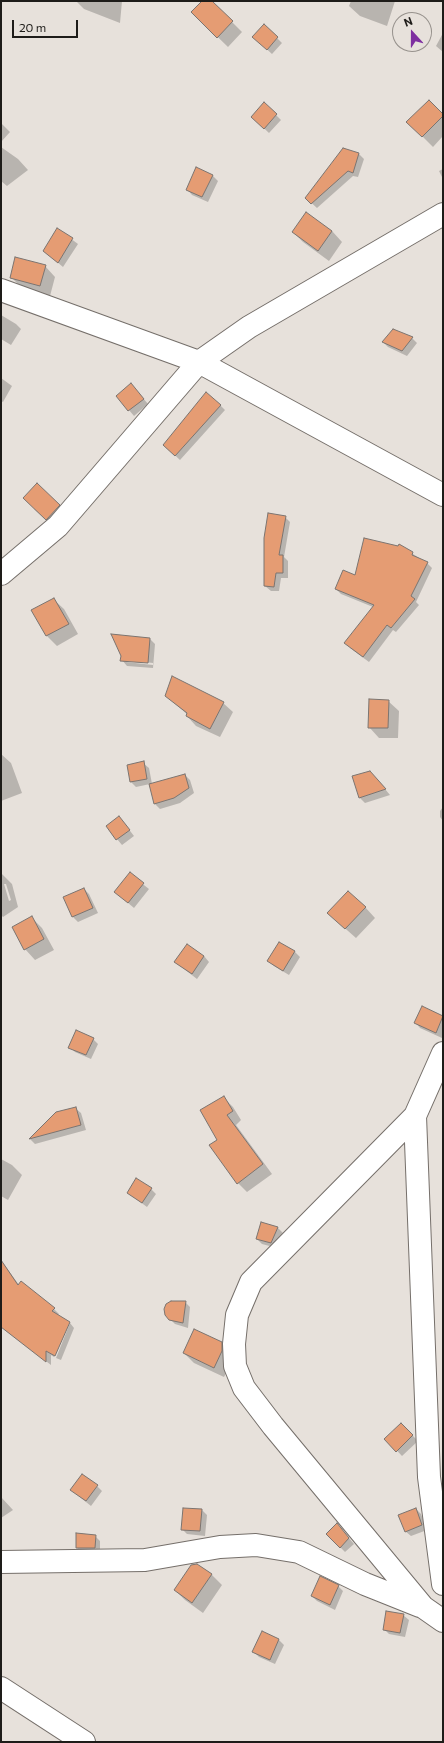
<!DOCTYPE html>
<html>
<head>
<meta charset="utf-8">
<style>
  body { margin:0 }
  #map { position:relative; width:444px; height:1743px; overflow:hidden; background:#e7e1db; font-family:Commissioner,sans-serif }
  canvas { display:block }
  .frame { position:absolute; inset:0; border:2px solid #1e1c19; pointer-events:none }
  .north { position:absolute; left:392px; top:12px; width:40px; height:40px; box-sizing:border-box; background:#e7e1db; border:1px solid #97928d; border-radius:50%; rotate:339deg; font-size:11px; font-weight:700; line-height:16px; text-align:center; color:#1e1c19 }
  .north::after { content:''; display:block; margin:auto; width:14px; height:18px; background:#7e2fa0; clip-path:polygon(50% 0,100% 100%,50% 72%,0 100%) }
  .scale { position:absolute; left:12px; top:20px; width:66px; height:18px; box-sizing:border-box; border:2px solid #1e1c19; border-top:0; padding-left:5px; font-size:12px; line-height:14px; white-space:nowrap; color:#1e1c19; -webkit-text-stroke:3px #e7e1db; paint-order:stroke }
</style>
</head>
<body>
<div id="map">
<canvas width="444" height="1743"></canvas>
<div class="frame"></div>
<div class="north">N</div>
<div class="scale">20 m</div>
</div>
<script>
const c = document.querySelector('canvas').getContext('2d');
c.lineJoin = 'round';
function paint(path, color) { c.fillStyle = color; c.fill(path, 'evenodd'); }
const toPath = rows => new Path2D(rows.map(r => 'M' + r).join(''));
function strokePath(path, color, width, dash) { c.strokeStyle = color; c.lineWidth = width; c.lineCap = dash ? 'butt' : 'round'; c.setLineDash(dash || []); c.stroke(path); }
paint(toPath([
  [76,1,122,1,120,23,84,9],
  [203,1,211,1,242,32,228,47,192,12],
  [351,1,395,1,387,26,360,16,349,6],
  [443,33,443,52,436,46],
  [277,38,282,43,272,54,259,42],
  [265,104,281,120,269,133,252,117],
  [443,115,443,136,433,147,408,122],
  [1,123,10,132,1,142],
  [1,147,18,159,28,170,7,186,1,181],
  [343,149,359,154,364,159,358,177,353,176,317,208,306,198],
  [197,169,213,176,218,181,208,202,192,195,187,189],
  [443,169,443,179,439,171],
  [58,229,78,244,63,267,44,251],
  [332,231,342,242,329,261,303,242,293,232],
  [45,266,55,277,50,296,22,288,11,277],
  [1,315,16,324,21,329,11,345,1,339],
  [412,338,417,343,407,356,388,347,383,342],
  [1,378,12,386,3,402,1,401],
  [131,384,148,404,134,416,117,396],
  [220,405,225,410,180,460,164,445],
  [59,505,69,516,57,529,34,509],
  [285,517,290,522,284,557,288,561,288,578,281,578,279,591,271,591,265,586],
  [399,545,427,563,432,568,416,602,419,605,396,632,393,630,369,662,350,648,373,607,341,594,336,589],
  [53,599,64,609,78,634,57,646,47,636,33,611],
  [150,639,155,644,153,668,127,666,122,660],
  [126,660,153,663,153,665,126,662],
  [166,696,223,703,233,712,220,737,196,726,187,716,188,715],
  [388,701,399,711,398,738,379,738,369,727],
  [1,754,11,763,22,793,1,801],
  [143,763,149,768,152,784,185,775,190,780,194,793,180,803,160,809,155,804,150,784,136,787,131,782,128,766],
  [353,777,375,777,390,795,365,803,360,798],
  [443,807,443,821,440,817,440,811],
  [124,823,134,836,122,845,107,827],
  [1,873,12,884,18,907,3,917,1,915],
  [4,884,6,884,11,900,9,901],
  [130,874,149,889,134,908,121,897],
  [84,889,89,894,98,913,78,922,73,917,65,897],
  [365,907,375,918,356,938,339,923],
  [31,917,42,928,54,950,35,960,25,949],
  [279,943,295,952,300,957,289,975,274,966,268,961],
  [204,956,209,962,197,979,175,962],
  [422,1007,443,1017,443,1034,442,1038,420,1028,415,1022],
  [93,1039,98,1044,91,1059,75,1052,70,1047],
  [224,1098,233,1107,241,1120,236,1125,272,1174,247,1192,238,1183,218,1140],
  [75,1108,81,1113,86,1130,35,1144,30,1139,57,1113],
  [1,1159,12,1165,22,1175,8,1200,1,1196],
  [151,1189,156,1194,147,1207,128,1193],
  [277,1227,283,1233,277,1248,262,1244,257,1239],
  [1,1260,19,1285,54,1309,59,1314,58,1315,68,1322,54,1357,51,1355,51,1365,1,1327],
  [185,1302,190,1307,188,1328,175,1324,166,1315],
  [70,1323,74,1328,61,1360,56,1358],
  [221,1343,232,1353,232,1362,224,1377,194,1363,184,1353],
  [401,1424,418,1441,402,1456,386,1439],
  [97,1486,102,1491,91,1506,71,1490],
  [1,1497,13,1510,1,1518],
  [416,1509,421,1514,427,1530,411,1536,405,1531],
  [202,1510,207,1515,205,1536,187,1534,182,1529],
  [337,1524,354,1544,345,1552,327,1534],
  [77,1534,95,1536,100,1541,100,1553,82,1553,77,1548],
  [197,1565,212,1575,222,1585,203,1613,185,1600,175,1590],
  [338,1586,343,1591,335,1610,317,1601,312,1596],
  [403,1615,409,1620,405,1637,389,1634,384,1629],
  [279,1640,284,1645,275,1664,259,1657,254,1652]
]), '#0003');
const building = toPath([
  [202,1,212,1,233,21,217,38,191,12,202,1],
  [264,24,278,37,267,50,252,37,264,24],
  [429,100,443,114,443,116,422,137,406,122,429,100],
  [264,102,277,114,264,129,251,117,264,102],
  [343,148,359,153,353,173,348,171,311,204,305,198,343,148],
  [196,167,213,175,202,197,186,190,196,167],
  [306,212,332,231,318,251,292,232,306,212],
  [57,228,73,238,58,263,43,251,57,228],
  [15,257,46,265,40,286,10,278,15,257],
  [393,329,413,337,402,351,382,342,393,329],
  [131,383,144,399,128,411,116,396,131,383],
  [206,392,221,405,175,456,163,445,206,392],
  [37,483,60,505,46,520,23,498,37,483],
  [268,513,286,516,279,555,283,555,283,573,276,573,274,587,264,586,264,538,268,513],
  [364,538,398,546,399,544,413,552,412,555,428,562,411,596,415,599,391,628,387,625,363,657,344,643,374,605,335,589,343,570,355,575,364,538],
  [54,598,69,624,46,636,31,610,54,598],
  [111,634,150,638,148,663,120,661,121,656,111,634],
  [172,676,224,702,210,729,186,716,187,713,165,696,172,676],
  [369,699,389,700,388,728,368,728,369,699],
  [144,761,147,779,130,782,127,765,144,761],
  [370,771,386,789,359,798,352,776,370,771],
  [185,774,189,788,174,798,154,804,149,784,185,774],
  [119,816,130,830,116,840,106,826,119,816],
  [130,872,144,883,128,903,114,892,130,872],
  [84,888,93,908,72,917,63,897,84,888],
  [348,891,366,907,345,929,327,913,348,891],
  [32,916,44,939,24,950,12,927,32,916],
  [279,942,295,951,283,971,267,961,279,942],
  [187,944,204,956,192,974,174,962,187,944],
  [422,1006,443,1016,436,1033,414,1023,422,1006],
  [76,1030,94,1038,86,1055,68,1048,76,1030],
  [224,1096,233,1111,227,1115,263,1164,237,1184,209,1145,217,1140,200,1110,224,1096],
  [76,1107,81,1125,29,1139,56,1112,76,1107],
  [136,1178,152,1188,142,1203,127,1193,136,1178],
  [261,1222,278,1227,271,1243,256,1239,261,1222],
  [1,1260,18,1285,21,1281,55,1308,52,1311,70,1322,55,1356,46,1351,46,1362,1,1327,1,1260],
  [171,1301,186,1301,183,1323,169,1320,165,1315,164,1309,166,1304,171,1301],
  [194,1329,222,1342,222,1351,214,1368,183,1353,194,1329],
  [401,1423,413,1435,396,1452,384,1439,401,1423],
  [82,1474,98,1485,86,1501,70,1490,82,1474],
  [183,1508,202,1509,200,1531,181,1530,183,1508],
  [416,1508,422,1525,405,1532,398,1515,416,1508],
  [337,1523,349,1538,340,1548,326,1534,337,1523],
  [76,1533,96,1535,95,1548,76,1548,76,1533],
  [197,1564,212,1574,192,1603,174,1590,191,1565,197,1564],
  [320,1576,339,1585,330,1605,311,1596,320,1576],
  [386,1611,404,1614,400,1633,383,1630,386,1611],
  [262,1631,279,1639,270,1660,252,1652,262,1631]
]);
paint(building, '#e59c73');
strokePath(building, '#7b7470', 1);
const minor = toPath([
  [1,290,199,362,443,495],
  [1,574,58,526,199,362,249,327,443,214],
  [443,1053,415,1116,429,1477,443,1584],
  [415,1116,251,1282,237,1315,234,1344,235,1366,244,1388,273,1426,423,1607,443,1621],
  [1,1562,145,1560,220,1547,256,1545,299,1552,365,1584,420,1606],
  [1,1688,84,1742]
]);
strokePath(minor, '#756f6a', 24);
strokePath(minor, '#fff', 22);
</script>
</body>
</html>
